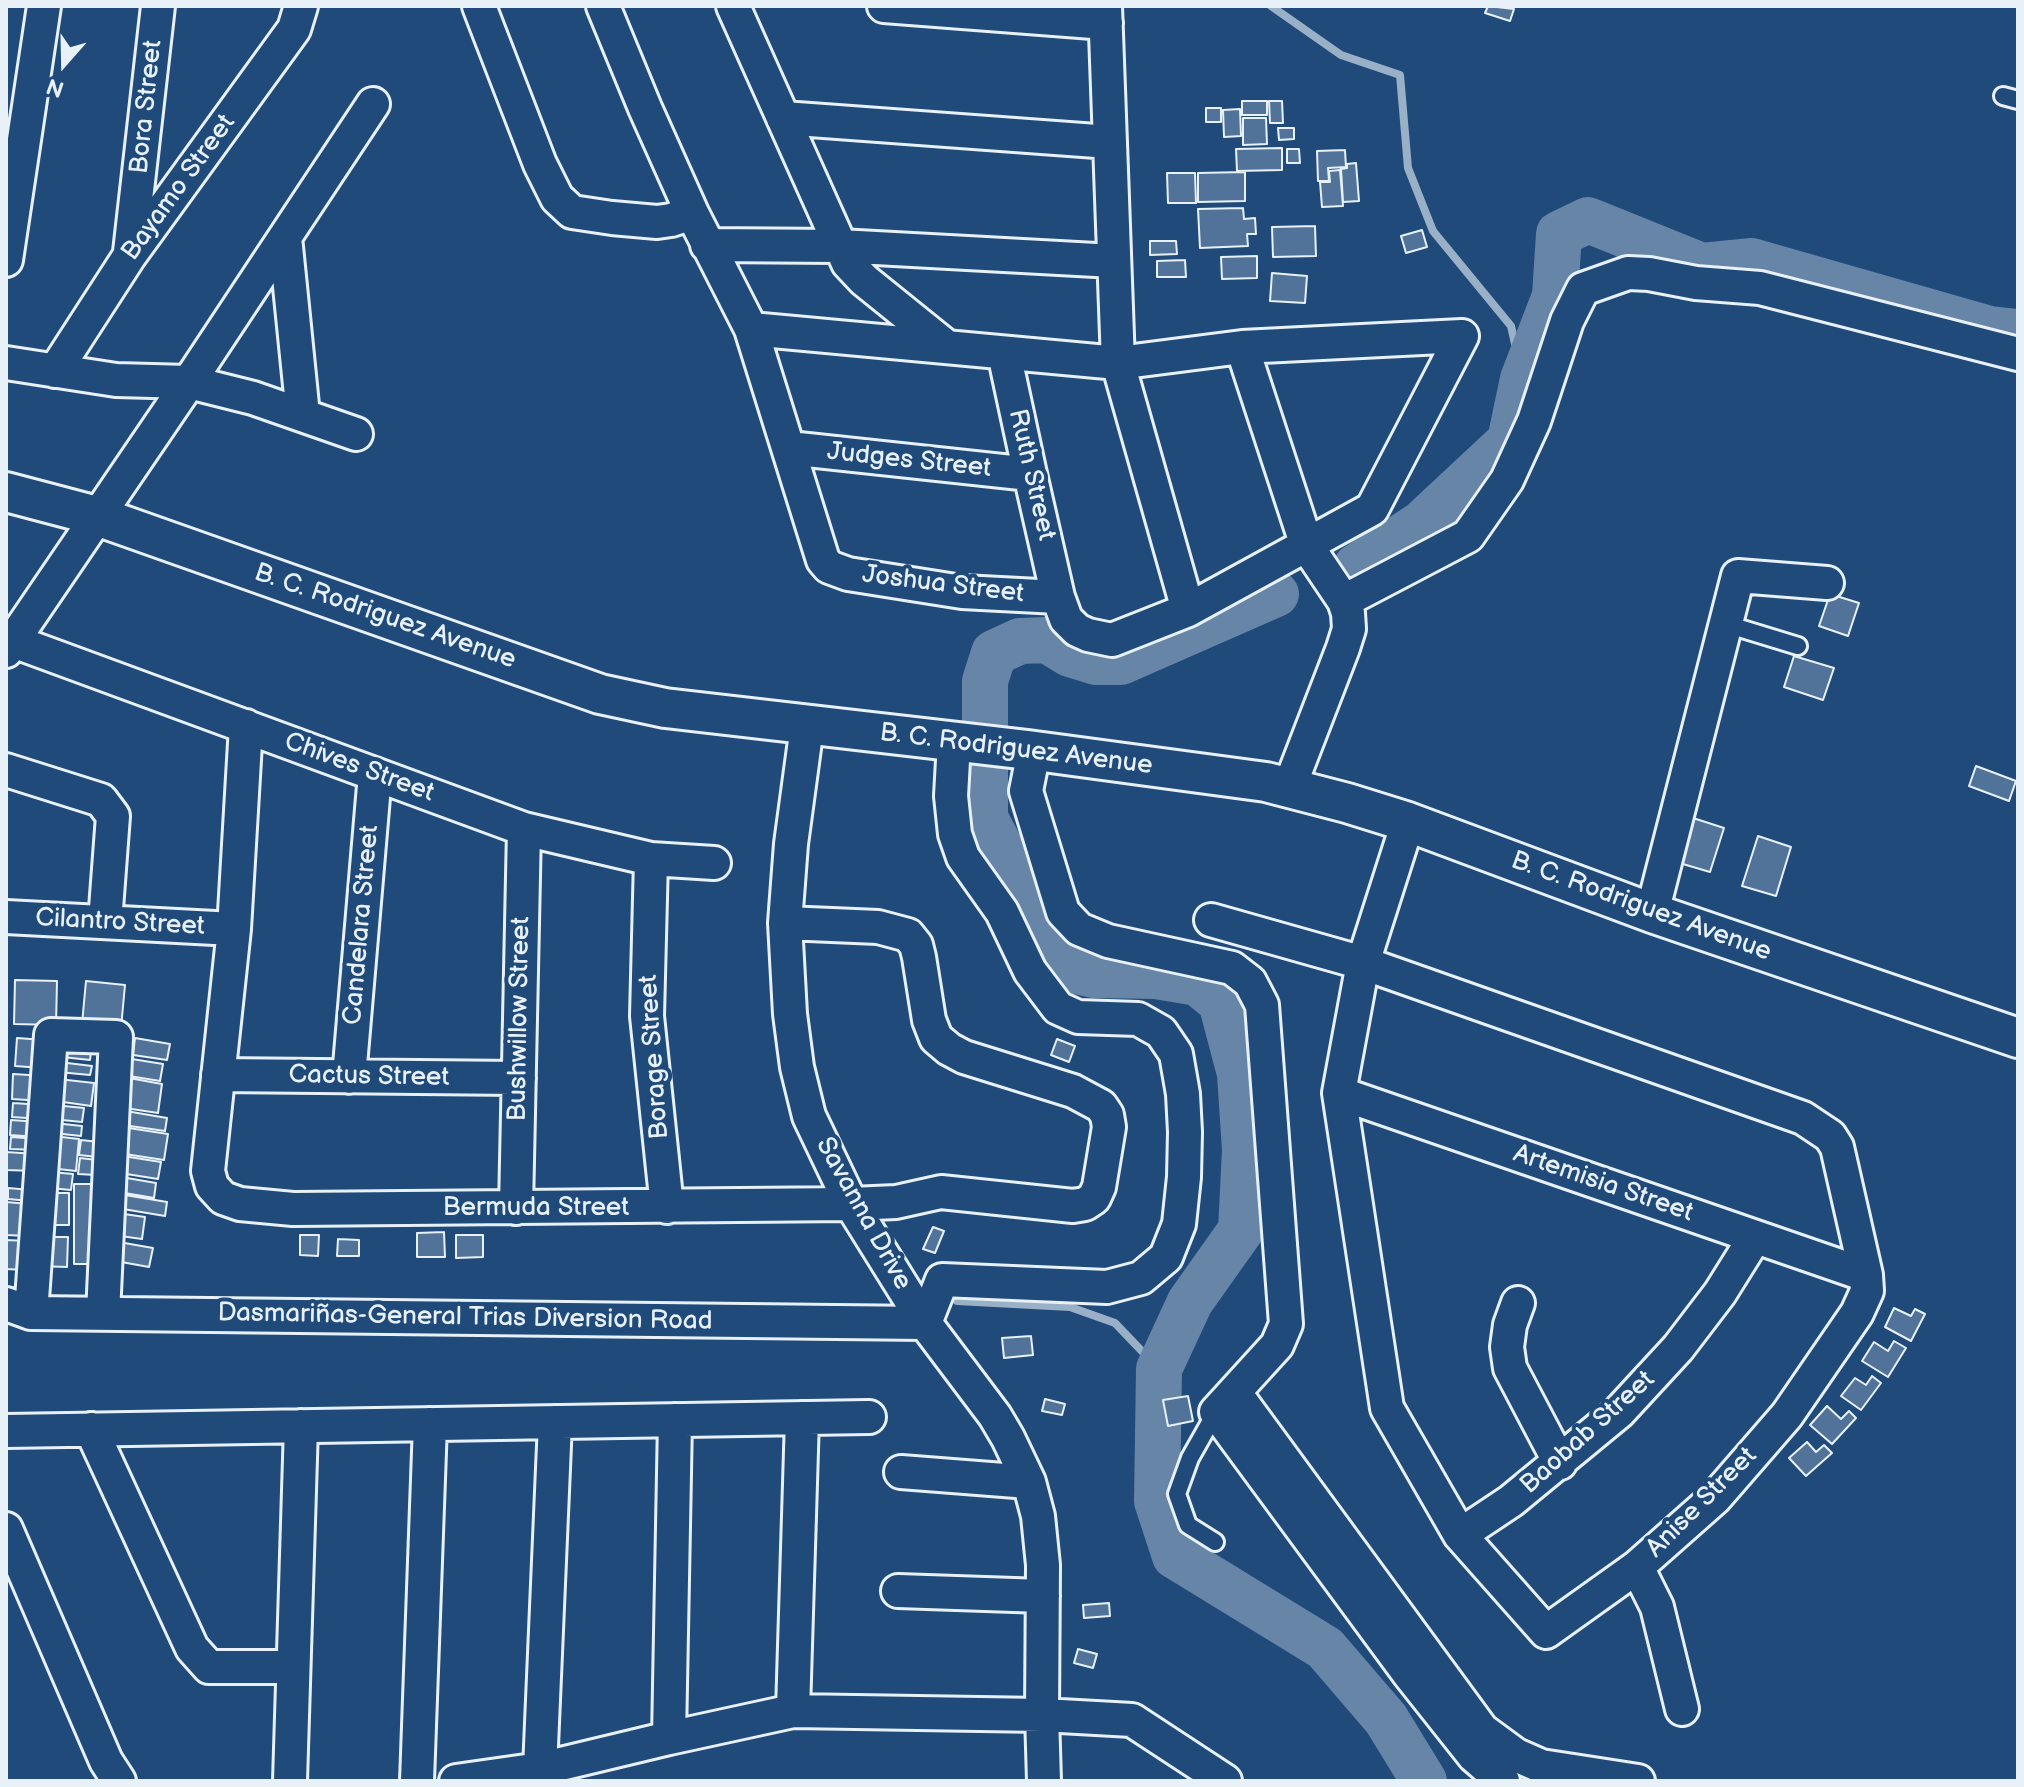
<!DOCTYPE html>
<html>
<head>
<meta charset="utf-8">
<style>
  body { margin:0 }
  #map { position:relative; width:2024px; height:1787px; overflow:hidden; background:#1f4a7a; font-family:"Balsamiq Sans",sans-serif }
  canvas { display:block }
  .frame { position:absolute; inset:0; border:8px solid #e8f1f8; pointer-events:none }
  .north { position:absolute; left:24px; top:24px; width:80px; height:80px; -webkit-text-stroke:6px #1f4a7a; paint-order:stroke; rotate:200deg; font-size:22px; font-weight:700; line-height:32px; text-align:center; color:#e8f1f8 }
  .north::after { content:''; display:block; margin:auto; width:28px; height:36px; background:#e8f1f8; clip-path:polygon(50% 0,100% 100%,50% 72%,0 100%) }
</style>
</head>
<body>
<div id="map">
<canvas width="2024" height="1787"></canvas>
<div class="frame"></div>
<div class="north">N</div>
</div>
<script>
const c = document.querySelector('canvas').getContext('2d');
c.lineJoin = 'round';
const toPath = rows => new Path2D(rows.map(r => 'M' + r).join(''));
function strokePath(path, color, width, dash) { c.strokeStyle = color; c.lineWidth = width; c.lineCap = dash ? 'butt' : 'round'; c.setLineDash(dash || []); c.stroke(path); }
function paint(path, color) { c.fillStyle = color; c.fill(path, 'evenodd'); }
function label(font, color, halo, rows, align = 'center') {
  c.font = font + ' "Balsamiq Sans",sans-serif'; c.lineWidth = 8; c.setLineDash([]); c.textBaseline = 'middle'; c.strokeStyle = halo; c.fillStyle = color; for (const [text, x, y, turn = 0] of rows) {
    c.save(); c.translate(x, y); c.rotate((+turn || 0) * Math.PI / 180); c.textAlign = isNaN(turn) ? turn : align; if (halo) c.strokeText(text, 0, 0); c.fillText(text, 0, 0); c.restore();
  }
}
strokePath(toPath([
  [1271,6,1341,55,1400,75,1408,168,1433,231,1511,326,1523,379],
  [957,1301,1070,1307,1115,1323,1159,1369]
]), '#9ab0c7', 8);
strokePath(toPath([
  [1356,567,1421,524,1510,441,1523,379,1555,296,1559,234,1588,220,1702,266,1752,261,1990,329,2018,332],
  [1276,594,1121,662,1096,662,1070,654,1047,640,1020,641,994,653,985,681,985,818,1047,936,1067,969,1094,975,1156,976,1198,983,1221,1002,1240,1074,1245,1150,1241,1230,1190,1302,1159,1369,1157,1501,1175,1556,1325,1648,1386,1719,1424,1781]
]), '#6685a7', 46);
const building = toPath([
  [1488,6,1514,9,1510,21,1485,13,1488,6],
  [1242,101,1267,101,1267,115,1242,115,1242,101],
  [1269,101,1282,101,1283,123,1270,123,1269,101],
  [1206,108,1221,108,1221,122,1206,122,1206,108],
  [1240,109,1241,136,1224,137,1223,110,1240,109],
  [1243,118,1266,118,1267,144,1243,145,1243,118],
  [1278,128,1294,128,1294,139,1279,140,1278,128],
  [1282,148,1282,170,1237,171,1236,149,1282,148],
  [1287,149,1299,149,1300,163,1287,163,1287,149],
  [1345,150,1346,167,1328,168,1329,181,1318,181,1317,151,1345,150],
  [1356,163,1359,201,1343,202,1341,169,1347,168,1347,164,1356,163],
  [1340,170,1343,206,1322,207,1320,182,1330,182,1329,171,1340,170],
  [1245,172,1245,201,1198,202,1198,173,1245,172],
  [1167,173,1195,173,1196,203,1168,203,1167,173],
  [1243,208,1244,219,1255,218,1256,234,1247,234,1248,246,1200,248,1198,209,1243,208],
  [1315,226,1316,256,1273,257,1272,227,1315,226],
  [1422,230,1427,247,1406,253,1401,236,1422,230],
  [1150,241,1176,241,1177,254,1150,255,1150,241],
  [1257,256,1257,278,1222,279,1221,257,1257,256],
  [1185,260,1186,277,1157,277,1157,261,1185,260],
  [1272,273,1307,276,1305,303,1270,301,1272,273],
  [1830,594,1859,603,1848,636,1819,626,1830,594],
  [1794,656,1834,668,1823,700,1784,687,1794,656],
  [1976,766,2016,781,2009,801,1969,786,1976,766],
  [1690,817,1724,828,1710,872,1676,862,1690,817],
  [1758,836,1791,847,1776,896,1742,886,1758,836],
  [15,980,57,981,56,1025,14,1024,15,980],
  [86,981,125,985,121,1028,82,1024,86,981],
  [17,1038,44,1040,42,1068,15,1066,17,1038],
  [135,1038,170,1044,167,1060,133,1055,135,1038],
  [1057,1039,1075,1046,1069,1062,1051,1055,1057,1039],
  [63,1041,92,1044,90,1060,62,1057,63,1041],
  [132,1059,163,1064,160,1081,129,1076,132,1059],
  [59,1062,92,1066,90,1075,58,1072,59,1062],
  [13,1074,45,1076,43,1101,12,1099,13,1074],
  [129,1078,162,1084,158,1113,125,1108,129,1078],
  [58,1079,94,1083,91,1106,56,1101,58,1079],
  [13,1103,43,1105,42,1119,12,1117,13,1103],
  [54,1105,84,1108,82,1122,52,1119,54,1105],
  [126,1111,167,1118,165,1131,123,1125,126,1111],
  [11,1120,39,1122,38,1137,10,1135,11,1120],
  [54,1123,82,1126,81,1136,53,1133,54,1123],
  [122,1127,168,1134,164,1160,118,1153,122,1127],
  [53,1136,79,1139,76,1171,49,1168,53,1136],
  [11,1137,39,1139,38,1150,10,1149,11,1137],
  [81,1140,99,1142,97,1157,79,1155,81,1140],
  [6,1152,36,1154,35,1171,6,1170,6,1152],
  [123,1156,161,1162,158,1179,120,1173,123,1156],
  [80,1158,97,1160,96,1175,78,1174,80,1158],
  [51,1172,73,1174,71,1190,50,1188,51,1172],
  [121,1177,156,1183,154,1198,119,1192,121,1177],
  [74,1184,101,1184,101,1264,74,1264,74,1184],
  [8,1188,31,1190,30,1201,8,1199,8,1188],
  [48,1193,69,1193,69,1225,48,1225,48,1193],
  [119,1194,167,1202,165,1216,117,1208,119,1194],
  [6,1202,29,1204,28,1236,6,1235,6,1202],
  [117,1213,145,1217,142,1239,113,1235,117,1213],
  [933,1227,944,1231,935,1253,923,1249,933,1227],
  [444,1232,445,1257,417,1257,417,1233,444,1232],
  [300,1235,319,1235,318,1256,300,1255,300,1235],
  [456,1235,483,1235,483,1257,456,1258,456,1235],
  [39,1237,68,1237,67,1267,38,1266,39,1237],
  [338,1239,359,1240,359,1256,337,1256,338,1239],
  [6,1240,28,1241,26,1270,6,1269,6,1240],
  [113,1241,153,1248,149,1267,110,1260,113,1241],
  [1894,1308,1911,1316,1915,1309,1925,1314,1911,1341,1885,1327,1894,1308],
  [1031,1336,1033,1355,1004,1358,1002,1338,1031,1336],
  [1894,1341,1906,1348,1888,1377,1862,1361,1874,1342,1888,1351,1894,1341],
  [1872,1376,1881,1383,1861,1410,1841,1396,1855,1378,1866,1385,1872,1376],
  [1188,1396,1193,1421,1168,1426,1163,1400,1188,1396],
  [1045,1399,1065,1404,1062,1415,1042,1411,1045,1399],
  [1827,1406,1841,1419,1849,1411,1856,1418,1832,1444,1810,1425,1827,1406],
  [1807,1442,1816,1452,1824,1445,1832,1453,1806,1476,1789,1458,1807,1442],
  [1109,1603,1110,1616,1084,1618,1083,1605,1109,1603],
  [1078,1649,1097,1654,1093,1668,1074,1663,1078,1649]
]);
paint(building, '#517399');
strokePath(building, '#e8f1f8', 2);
const service = toPath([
  [2003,96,2018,100],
  [1726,624,1798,646],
  [1215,1542,1188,1525,1177,1494,1190,1458,1216,1412]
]);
const minor = toPath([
  [479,6,540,164,557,198,572,212,612,218,657,222,671,220,692,213],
  [603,6,645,108,692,213,751,329,823,560,829,567,848,574,962,592,1058,597],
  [733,6,848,263,864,280,947,347],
  [884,6,1106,23],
  [783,118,1110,142],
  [285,237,303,415],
  [707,245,839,246,1114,261],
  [130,252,158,6],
  [6,260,44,6],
  [751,329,1118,363,1105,6],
  [1242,347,1307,546,1344,601,1348,613,1349,629,1343,648,1289,788],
  [1004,353,1030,474,1058,597,1066,619,1077,630,1088,635,1112,640,1188,610,1372,509,1462,336],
  [6,363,116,380,189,382,253,398,356,434],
  [55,371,130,255,294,29,301,6],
  [789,448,1030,474],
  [1344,601,1468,536,1507,480,1534,421,1567,321,1583,289,1628,273,1649,274,1696,283,1760,288,2018,354],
  [1188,610,1118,363,1242,347,1462,336],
  [13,641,524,829,651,859,714,863],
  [6,651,189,382,373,104],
  [246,726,234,929,208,1171,212,1186,223,1198,240,1204,293,1209,851,1204,896,1202,941,1192,1073,1206,1085,1204,1094,1198,1099,1187,1109,1127,1107,1115,1101,1106,1073,1091,964,1057,949,1049,936,1038,929,1020,919,957,916,945,908,935,878,927,785,923],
  [1034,751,1026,791,1063,912,1079,929,1108,941,1232,968,1250,982,1262,1005,1286,1324,1277,1345,1216,1412,1409,1674,1474,1756,1503,1781],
  [6,770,101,800,113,816,105,922],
  [651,859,647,1016,667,1207],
  [1652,913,1738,576,1827,583],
  [6,917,234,929],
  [1211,920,1363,963,1803,1118,1830,1136,1837,1147,1866,1275,1867,1291,1857,1313,1787,1415,1715,1498,1637,1567,1546,1632,1460,1535,1387,1408,1339,1093,1363,963,1408,822],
  [218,1075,519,1078],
  [349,1077,375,774],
  [1339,1093,1866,1275],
  [516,1208,524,829],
  [1518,1303,1510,1325,1507,1347,1510,1368,1560,1463],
  [6,1304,31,1313,925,1323,942,1280,1107,1287,1141,1278,1166,1257,1179,1224,1184,1177,1185,1132,1183,1094,1176,1054,1161,1032,1138,1019,1078,1017,1058,1008,1030,971,1002,912,963,857,955,834,951,796,954,742],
  [31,1313,51,1035,116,1037,103,1314],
  [1235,1393,1482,1730,1516,1755,1541,1766,1638,1781],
  [91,1429,192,1648,209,1667,293,1667],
  [6,1431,869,1417],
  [901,1472,1029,1482],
  [6,1529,106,1761,119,1781],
  [1460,1535,1511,1501,1619,1412,1678,1348,1720,1293,1755,1237],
  [1637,1567,1657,1607,1682,1709],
  [898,1591,1043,1596],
  [793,1711,1042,1715,1043,1565,1038,1516,1029,1482,1008,1438,995,1416,925,1323,851,1204,809,1116,797,1067,790,1014,785,923,791,844,807,726],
  [669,1738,793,1711,802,1418],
  [540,1769,555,1422],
  [290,1781,301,1426],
  [417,1781,430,1424],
  [456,1781,540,1769,669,1738,675,1420],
  [1044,1781,1042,1715,1132,1720,1225,1781]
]);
const tertiary = toPath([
  [6,492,97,516,600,694,665,708,1028,750,1266,782,1347,803,1408,822,1652,913,2018,1038]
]);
strokePath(service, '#e8f1f8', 22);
strokePath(minor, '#e8f1f8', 38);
strokePath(tertiary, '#e8f1f8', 44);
strokePath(service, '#1f4a7a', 16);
strokePath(minor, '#1f4a7a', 32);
strokePath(tertiary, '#1f4a7a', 38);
label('26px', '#e8f1f8', '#1f4a7a', [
  ["Bora Street",147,107,-84],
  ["Bayamo Street",179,188,-54],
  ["Judges Street",909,461,6],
  ["Ruth Street",1031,475,77],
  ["Joshua Street",943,585,7],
  ["B. C. Rodriguez Avenue",385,617,19],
  ["B. C. Rodriguez Avenue",1016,750,7],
  ["Chives Street",359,768,20],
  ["B. C. Rodriguez Avenue",1641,907,20],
  ["Cilantro Street",120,923,3],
  ["Candelara Street",362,925,-85],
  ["Bushwillow Street",520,1019,-89],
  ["Borage Street",655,1057,-94],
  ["Cactus Street",369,1077,1],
  ["Artemisia Street",1603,1184,19],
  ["Bermuda Street",536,1208],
  ["Savanna Drive",863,1214,61],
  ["Dasmariñas-General Trias Diversion Road",465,1318,1],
  ["Baobab Street",1588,1433,-42],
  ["Anise Street",1702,1503,-45]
]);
</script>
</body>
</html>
